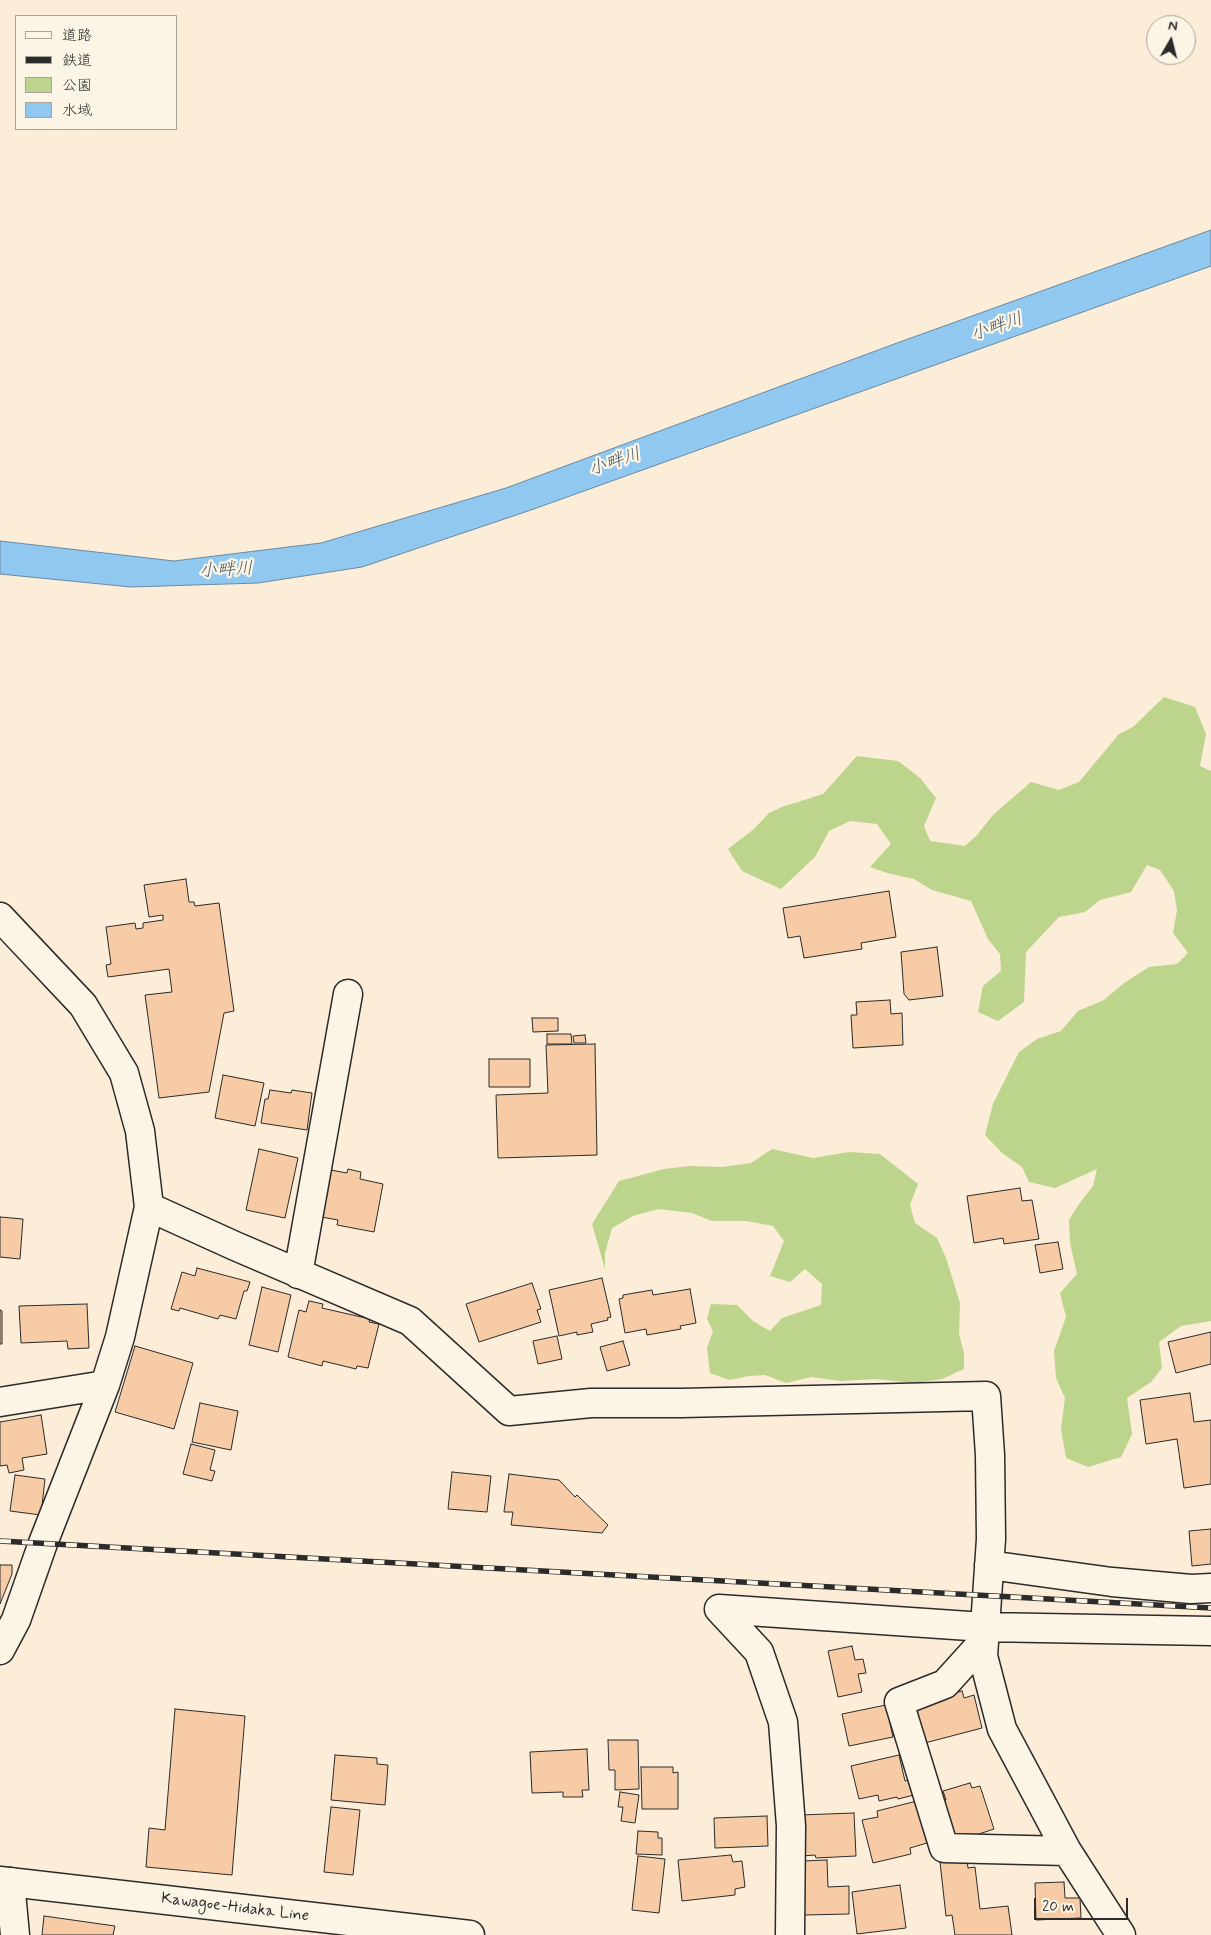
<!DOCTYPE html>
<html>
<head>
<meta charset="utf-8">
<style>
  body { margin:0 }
  #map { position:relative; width:1211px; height:1935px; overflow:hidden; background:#fbedd8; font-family:Mynerve,"Klee One",sans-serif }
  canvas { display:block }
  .legend { position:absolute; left:15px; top:15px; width:162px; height:115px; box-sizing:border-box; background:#fcf5e5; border:1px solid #a8a49b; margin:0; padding:6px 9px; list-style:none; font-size:15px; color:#2b2b2b }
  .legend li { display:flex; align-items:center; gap:10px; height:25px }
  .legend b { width:25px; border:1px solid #a8a49b }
  .north { position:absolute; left:1146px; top:15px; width:50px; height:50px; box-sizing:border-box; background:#fcf5e5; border:1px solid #a8a49b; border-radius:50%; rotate:8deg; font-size:14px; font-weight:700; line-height:20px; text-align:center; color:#2b2b2b }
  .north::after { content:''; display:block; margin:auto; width:18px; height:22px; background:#2b2b2b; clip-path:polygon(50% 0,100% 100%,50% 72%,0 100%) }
  .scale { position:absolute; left:1034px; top:1898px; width:94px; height:22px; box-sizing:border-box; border:2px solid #2b2b2b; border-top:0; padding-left:6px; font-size:15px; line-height:18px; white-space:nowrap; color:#2b2b2b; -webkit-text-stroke:4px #fcf5e5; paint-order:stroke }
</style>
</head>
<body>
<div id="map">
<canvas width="1211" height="1935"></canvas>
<ul class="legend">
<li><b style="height:6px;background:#fcf5e5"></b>道路</li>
<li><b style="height:6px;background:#2b2b2b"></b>鉄道</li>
<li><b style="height:14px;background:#bcd48b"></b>公園</li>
<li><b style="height:14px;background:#91c8f0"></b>水域</li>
</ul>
<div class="north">N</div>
<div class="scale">20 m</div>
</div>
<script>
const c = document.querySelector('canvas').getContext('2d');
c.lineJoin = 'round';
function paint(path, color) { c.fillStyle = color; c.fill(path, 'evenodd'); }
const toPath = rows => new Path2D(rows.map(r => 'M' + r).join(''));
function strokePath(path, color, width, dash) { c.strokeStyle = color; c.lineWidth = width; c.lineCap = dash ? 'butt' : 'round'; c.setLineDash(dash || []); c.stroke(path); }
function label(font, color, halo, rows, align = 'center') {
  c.font = font + ' Mynerve,"Klee One",sans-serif'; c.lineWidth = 4.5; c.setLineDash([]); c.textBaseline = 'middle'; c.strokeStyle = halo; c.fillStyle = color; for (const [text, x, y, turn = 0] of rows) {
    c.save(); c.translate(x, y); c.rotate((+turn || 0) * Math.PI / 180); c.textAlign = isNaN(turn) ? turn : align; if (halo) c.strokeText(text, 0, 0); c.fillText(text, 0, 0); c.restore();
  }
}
paint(toPath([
  [1164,697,1195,707,1206,734,1200,766,1211,771,1211,1321,1181,1326,1159,1342,1162,1368,1151,1382,1127,1398,1132,1434,1121,1457,1088,1467,1066,1458,1061,1429,1065,1398,1056,1378,1054,1351,1066,1317,1060,1293,1077,1274,1070,1243,1069,1220,1079,1204,1093,1186,1097,1169,1055,1188,1029,1182,1022,1167,1002,1153,985,1135,993,1104,1019,1052,1037,1039,1061,1031,1078,1011,1104,1000,1124,983,1149,967,1177,964,1188,953,1173,933,1177,910,1174,891,1160,870,1147,865,1131,892,1100,900,1085,912,1059,917,1026,952,1024,1002,998,1021,978,1012,983,986,1001,971,1000,954,988,939,971,901,932,890,914,879,887,873,870,867,891,844,877,824,850,821,829,831,815,857,781,889,742,871,728,849,754,829,769,813,782,807,823,794,857,756,898,761,920,778,936,798,924,826,930,841,965,846,977,835,993,815,1031,782,1059,790,1079,782,1119,734,1133,727],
  [772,1149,813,1158,849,1152,880,1154,918,1184,910,1205,915,1223,937,1238,946,1258,960,1303,959,1334,964,1353,964,1369,942,1379,915,1383,876,1379,841,1381,811,1377,786,1383,765,1375,749,1376,729,1380,710,1373,707,1348,713,1331,707,1319,711,1304,737,1305,753,1321,770,1331,782,1318,821,1305,822,1284,805,1269,790,1282,770,1276,784,1241,773,1226,746,1221,712,1221,692,1213,658,1209,633,1216,612,1228,605,1253,605,1269,592,1224,619,1181,664,1169,690,1166,722,1167,751,1163]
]), '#bcd48b');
const water = toPath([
  [1211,230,1211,266,531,510,362,567,258,583,131,587,0,574,0,541,174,561,321,543,506,488,897,343,1211,230]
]);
paint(water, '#91c8f0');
strokePath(water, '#6889a1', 1);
const building = toPath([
  [186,879,189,902,194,902,195,906,219,903,234,1011,224,1013,209,1092,159,1098,145,995,172,992,169,969,108,977,106,965,111,964,106,927,135,923,136,929,143,928,143,923,163,920,163,915,149,917,144,885,186,879],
  [889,891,896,937,861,943,862,949,804,958,800,936,788,938,783,908,889,891],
  [937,947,943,996,909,1000,904,994,901,952,937,947],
  [890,1000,891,1014,902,1013,903,1045,853,1048,851,1015,857,1015,856,1002,890,1000],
  [532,1018,558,1018,558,1031,533,1032,532,1018],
  [547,1034,571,1034,572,1044,547,1044,547,1034],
  [585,1035,586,1043,574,1043,573,1036,585,1035],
  [595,1044,597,1155,498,1158,496,1095,548,1093,546,1045,595,1044],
  [489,1059,530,1059,530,1087,489,1087,489,1059],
  [223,1075,264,1083,255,1126,215,1118,223,1075],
  [270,1090,291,1093,292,1090,312,1093,307,1130,261,1123,265,1099,268,1099,270,1090],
  [259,1149,298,1158,285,1218,246,1210,259,1149],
  [325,1169,347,1173,348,1169,361,1172,360,1179,383,1184,374,1232,337,1225,338,1220,316,1216,325,1169],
  [1020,1188,1022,1201,1032,1200,1039,1239,1004,1244,1003,1238,974,1243,967,1196,1020,1188],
  [0,1217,23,1219,20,1259,0,1257,0,1217],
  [1058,1242,1063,1269,1040,1273,1035,1245,1058,1242],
  [197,1268,250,1282,247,1291,244,1291,236,1319,220,1315,218,1319,180,1308,179,1311,171,1309,182,1272,195,1276,197,1268],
  [602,1278,611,1317,607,1318,608,1320,591,1324,593,1332,577,1335,577,1332,559,1336,549,1290,602,1278],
  [532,1283,541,1309,537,1310,541,1322,479,1342,466,1304,532,1283],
  [262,1287,291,1295,278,1352,249,1345,262,1287],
  [690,1289,696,1323,680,1326,681,1329,647,1335,646,1329,625,1333,619,1299,623,1298,623,1295,652,1290,653,1295,690,1289],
  [309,1301,323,1304,322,1308,370,1319,369,1322,379,1324,368,1368,357,1366,356,1369,323,1361,322,1366,288,1357,299,1310,306,1312,309,1301],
  [87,1304,89,1348,68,1349,67,1341,21,1343,19,1306,87,1304],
  [0,1310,2,1311,2,1344,0,1344,0,1310],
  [1211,1332,1211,1364,1176,1373,1168,1342,1211,1332],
  [557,1336,562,1359,538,1364,533,1341,557,1336],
  [623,1341,630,1365,607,1371,600,1347,623,1341],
  [135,1346,193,1363,174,1429,115,1412,135,1346],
  [1190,1393,1194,1422,1211,1420,1211,1484,1184,1488,1177,1439,1146,1444,1140,1400,1190,1393],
  [200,1403,238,1411,231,1450,192,1442,200,1403],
  [41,1415,47,1454,22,1458,24,1470,9,1473,7,1465,0,1466,0,1422,41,1415],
  [191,1444,215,1450,210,1470,215,1471,212,1481,183,1474,191,1444],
  [452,1472,491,1476,487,1512,448,1509,452,1472],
  [509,1474,559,1480,575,1497,577,1495,608,1525,602,1533,511,1525,513,1512,504,1512,509,1474],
  [15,1475,45,1479,41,1515,10,1511,15,1475],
  [1211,1529,1211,1564,1192,1566,1189,1531,1211,1529],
  [0,1565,12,1565,12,1574,0,1604,0,1565],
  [852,1646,855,1660,863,1659,866,1673,858,1674,862,1692,838,1697,828,1651,852,1646],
  [962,1691,964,1698,974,1695,982,1728,921,1744,911,1704,962,1691],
  [886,1705,893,1737,849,1746,842,1714,886,1705],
  [175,1709,245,1716,232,1875,146,1867,149,1828,165,1830,175,1709],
  [608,1740,638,1740,639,1789,615,1790,615,1770,609,1770,608,1740],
  [587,1749,589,1790,582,1790,583,1797,563,1797,563,1792,532,1793,530,1752,587,1749],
  [335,1755,377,1758,377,1764,388,1765,385,1805,331,1800,335,1755],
  [899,1755,905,1781,909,1780,914,1795,898,1799,897,1797,879,1801,878,1795,859,1799,851,1766,899,1755],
  [641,1767,673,1767,673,1773,678,1772,678,1809,642,1809,641,1767],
  [970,1783,972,1788,980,1786,994,1829,964,1839,963,1834,951,1838,940,1803,946,1800,943,1791,970,1783],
  [620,1792,639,1795,635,1823,621,1821,623,1807,618,1807,620,1792],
  [917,1801,927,1843,910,1848,911,1854,873,1863,862,1820,878,1817,877,1811,917,1801],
  [331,1807,360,1810,353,1875,324,1872,331,1807],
  [854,1813,856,1856,816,1858,815,1855,802,1856,800,1815,854,1813],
  [767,1816,768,1846,715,1848,714,1818,767,1816],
  [638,1831,658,1832,658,1838,662,1838,662,1855,636,1854,638,1831],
  [731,1855,733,1862,742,1861,745,1887,735,1889,735,1895,682,1901,678,1860,731,1855],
  [638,1856,665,1859,659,1913,632,1910,638,1856],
  [827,1860,828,1887,849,1886,849,1914,804,1915,803,1861,827,1860],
  [967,1860,968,1868,975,1867,980,1909,1008,1906,1012,1935,955,1935,952,1915,946,1916,940,1862,967,1860],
  [1064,1882,1065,1898,1080,1898,1081,1918,1036,1920,1035,1883,1064,1882],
  [900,1885,906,1928,857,1934,852,1892,900,1885],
  [44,1916,115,1926,113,1935,42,1935,44,1916]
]);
paint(building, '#f6cba5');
strokePath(building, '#2b2b2b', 1);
const minor = toPath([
  [0,917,83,1005,124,1073,140,1131,149,1207,120,1337,105,1385,43,1543,16,1620,0,1650],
  [149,1207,235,1246,410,1321,509,1411,591,1403,681,1403,986,1396,990,1455,991,1539,983,1656,1002,1729,1067,1851,1121,1935],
  [298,1274,348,994],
  [0,1402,105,1385],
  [989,1565,1112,1582,1191,1589,1211,1588],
  [983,1642,945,1684,899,1702,944,1848,1067,1851],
  [10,1882,15,1935],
  [790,1935,791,1826,783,1722,759,1652,719,1609,984,1627,1211,1631]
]);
const major = toPath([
  [0,1881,470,1935]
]);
strokePath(minor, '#2b2b2b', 31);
strokePath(major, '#2b2b2b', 31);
strokePath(minor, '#fcf5e5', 28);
strokePath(major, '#fcf5e5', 28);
const rail = toPath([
  [0,1541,1211,1608]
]);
strokePath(rail, '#2b2b2b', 5.5);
strokePath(rail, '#fcf5e5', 4, [11]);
label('16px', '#2b2b2b', '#fcf5e5', [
  ["Kawagoe-Hidaka Line",235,1908,7]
]);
label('italic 18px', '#4a5a66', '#fcf5e5', [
  ["小畔川",997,328,-19],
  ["小畔川",615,463,-19],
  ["小畔川",226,571,-3]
]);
</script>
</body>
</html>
